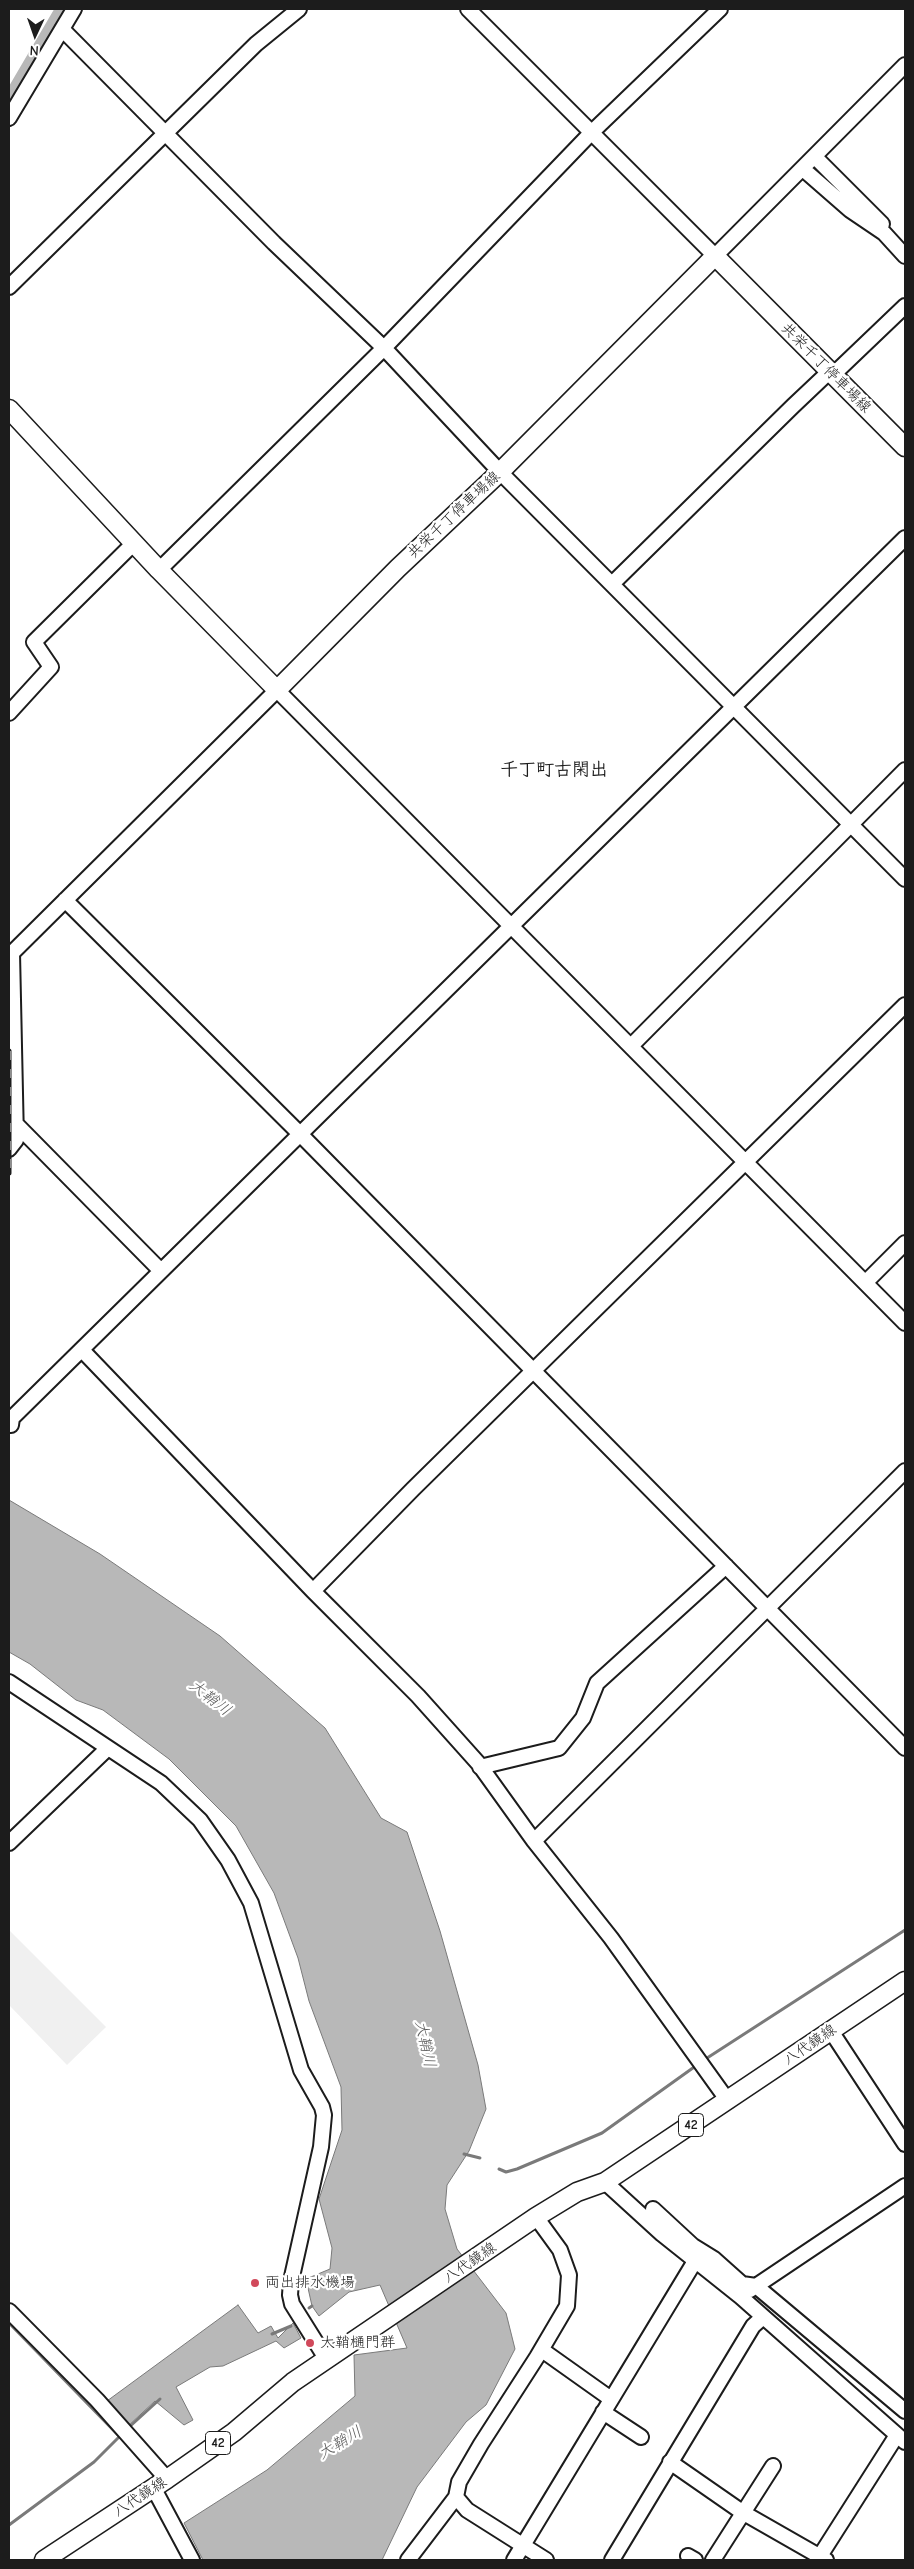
<!DOCTYPE html>
<html>
<head>
<meta charset="utf-8">
<style>
  body { margin:0 }
  #map { position:relative; width:914px; height:2569px; overflow:hidden; background:#fff; font-family:"Comic Neue",sans-serif }
  canvas { display:block }
  .frame { position:absolute; inset:0; border:10px solid #1c1c1c; pointer-events:none }
  .north { position:absolute; left:10px; top:10px; width:50px; height:50px; -webkit-text-stroke:4px #fff; paint-order:stroke; rotate:183deg; font-size:14px; font-weight:700; line-height:20px; text-align:center; color:#1c1c1c }
  .north::after { content:''; display:block; margin:auto; width:18px; height:22px; background:#1c1c1c; clip-path:polygon(50% 0,100% 100%,50% 72%,0 100%) }
</style>
</head>
<body>
<div id="map">
<canvas width="914" height="2569"></canvas>
<div class="frame"></div>
<div class="north">N</div>
</div>
<script>
const c = document.querySelector('canvas').getContext('2d');
c.lineJoin = 'round';
function paint(path, color) { c.fillStyle = color; c.fill(path, 'evenodd'); }
const toPath = rows => new Path2D(rows.map(r => 'M' + r).join(''));
function strokePath(path, color, width, dash) { c.strokeStyle = color; c.lineWidth = width; c.lineCap = dash ? 'butt' : 'round'; c.setLineDash(dash || []); c.stroke(path); }
function label(font, color, halo, rows, align = 'center') {
  c.font = font + ' "Comic Neue","Klee One",sans-serif'; c.lineWidth = 4.5; c.setLineDash([]); c.textBaseline = 'middle'; c.strokeStyle = halo; c.fillStyle = color; for (const [text, x, y, turn = 0] of rows) {
    c.save(); c.translate(x, y); c.rotate((+turn || 0) * Math.PI / 180); c.textAlign = isNaN(turn) ? turn : align; if (halo) c.strokeText(text, 0, 0); c.fillText(text, 0, 0); c.restore();
  }
}
paint(toPath([
  [9,1930,106,2027,67,2065,9,2005]
]), '#f0f0f0');
const water = toPath([
  [9,1500,100,1554,220,1636,325,1728,381,1818,407,1832,440,1931,478,2065,486,2109,469,2151,447,2185,445,2209,457,2249,506,2313,515,2349,486,2405,466,2422,417,2487,382,2560,203,2560,184,2523,267,2470,355,2396,354,2355,407,2348,380,2285,349,2292,319,2316,312,2306,306,2279,330,2269,332,2248,319,2199,342,2130,341,2087,309,2001,298,1958,274,1893,236,1826,169,1759,103,1710,76,1700,30,1664,9,1652,9,1500],
  [238,2305,258,2333,271,2326,278,2338,293,2323,301,2338,284,2348,276,2341,223,2366,210,2367,176,2387,193,2420,184,2425,155,2401,127,2427,107,2401,238,2305]
]);
paint(water, '#b8b8b8');
strokePath(water, '#7a7a7a', 1);
strokePath(toPath([
  [704,2060,905,1930],
  [464,2154,480,2158],
  [499,2169,506,2172,517,2169,602,2133,697,2065],
  [309,2308,312,2306],
  [9,2323,119,2436],
  [272,2334,291,2326],
  [127,2429,160,2399],
  [9,2525,94,2462,123,2433]
]), '#7a7a7a', 3);
strokePath(toPath([
  [9,96,60,9]
]), '#b8b8b8', 10);
const minor = toPath([
  [468,9,715,256,905,65],
  [62,29,274,243,384,348,500,472,905,879],
  [9,118,74,9],
  [815,157,882,224],
  [803,169,850,210,884,233,905,256],
  [9,287,256,44,299,9],
  [159,570,384,348,591,133,720,9],
  [612,584,793,406,830,371,837,371,905,306],
  [9,713,51,667,34,642,134,543],
  [65,900,301,1135,905,1748],
  [9,956,277,690,905,1323],
  [631,1046,905,770],
  [16,1124,161,1271],
  [9,1149,16,1140,12,953],
  [866,1282,905,1243],
  [82,1350,313,1591,418,1696,478,1763,534,1841,611,1938,728,2101],
  [9,1425,11,1425,12,1418,905,538],
  [313,1591,413,1489,905,1005],
  [9,1682,161,1783,200,1820,228,1860,251,1903,301,2070,322,2107,324,2115,321,2147,291,2281,290,2295,292,2304,327,2360],
  [480,1767,559,1748,583,1718,597,1683,726,1566],
  [534,1841,905,1471],
  [9,1843,108,1748],
  [831,2031,905,2144],
  [605,2182,662,2234,741,2297,905,2442],
  [653,2209,693,2246,714,2259,742,2284,756,2286,905,2411],
  [536,2217,560,2250,569,2275,567,2306,537,2357,481,2444,459,2482,456,2497,467,2510,546,2560],
  [750,2290,905,2186],
  [9,2311,97,2400,167,2479],
  [542,2350,611,2399],
  [603,2412,641,2437],
  [670,2462,742,2512,826,2560],
  [153,2487,192,2560],
  [688,2556,695,2560],
  [408,2560,456,2497],
  [514,2560,695,2261],
  [612,2560,753,2326,763,2317],
  [713,2560,773,2466],
  [820,2560,820,2556,897,2435]
]);
const major = toPath([
  [9,409,159,570,277,690,398,568,500,472,715,256,905,447],
  [44,2560,167,2479,234,2432,293,2382,536,2217,577,2192,605,2182,905,1981]
]);
strokePath(minor, '#1c1c1c', 18);
strokePath(major, '#1c1c1c', 21);
strokePath(minor, '#fff', 14);
strokePath(major, '#fff', 18);
const rail = toPath([
  [9,1051,9,1173]
]);
strokePath(rail, '#1c1c1c', 5);
strokePath(rail, '#fff', 3, [9]);
for (const [x, y, r, color] of [
  [255,2283,5,"#d1495b"],
  [310,2343,5,"#d1495b"]
]) { const dot = new Path2D(); dot.arc(x, y, r, 0, 2 * Math.PI); c.fillStyle = color; c.fill(dot); strokePath(dot, '#fff', 2); }
for (const [x, y, w] of [
  [691,2125,25],
  [218,2443,25]
]) { const box = new Path2D(); box.roundRect(x - w / 2, y - 11.5, w, 23, 4); c.fillStyle = '#fff'; c.fill(box); strokePath(box, '#1c1c1c', 1); }
label('bold 14px', '#1c1c1c', null, [
  ["42",691,2125],
  ["42",218,2443]
]);
label('15px', '#1c1c1c', '#fff', [
  ["共栄千丁停車場線",826,368,45],
  ["共栄千丁停車場線",454,515,-43],
  ["八代鏡線",810,2045,-34],
  ["八代鏡線",470,2263,-34],
  ["八代鏡線",140,2497,-33]
]);
label('15px', '#1c1c1c', '#fff', [
  ["両出排水機場",265,2283],
  ["大鞘樋門群",320,2343]
], 'left');
label('italic 16px', '#5a5a5a', '#fff', [
  ["大鞘川",210,1698,38],
  ["大鞘川",425,2044,78],
  ["大鞘川",340,2443,-31]
]);
label('bold 18px', '#1c1c1c', '#fff', [
  ["千丁町古閑出",554,770]
]);
</script>
</body>
</html>
